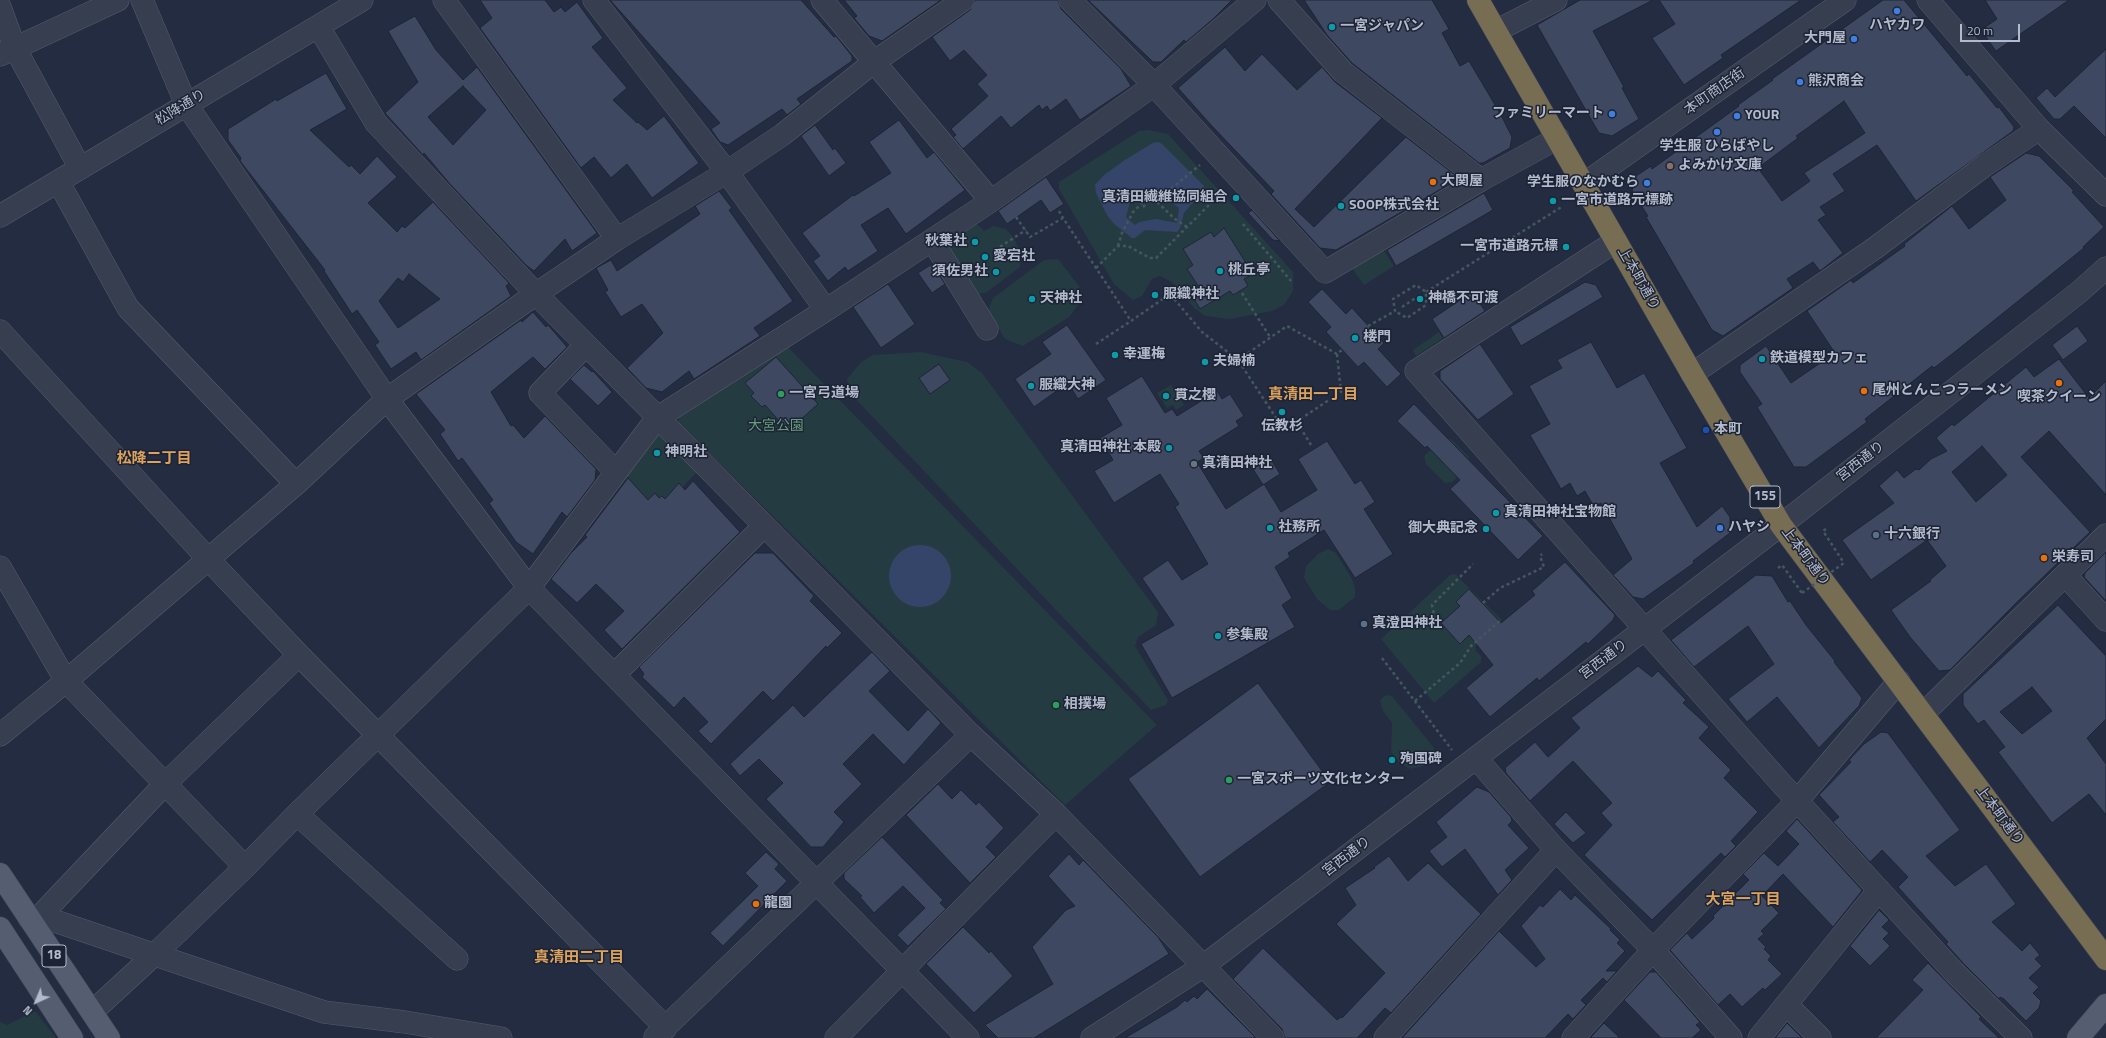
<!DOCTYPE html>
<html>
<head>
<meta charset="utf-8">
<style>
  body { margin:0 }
  #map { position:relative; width:2106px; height:1038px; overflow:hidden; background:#232c41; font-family:"Titillium Web",sans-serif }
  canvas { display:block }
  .north { position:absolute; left:16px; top:982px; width:40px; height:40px; -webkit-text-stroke:3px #1c2335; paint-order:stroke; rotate:224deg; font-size:11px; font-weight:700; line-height:16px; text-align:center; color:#b3bacb }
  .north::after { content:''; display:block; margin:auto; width:14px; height:18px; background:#b3bacb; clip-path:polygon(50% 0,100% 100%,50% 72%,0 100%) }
  .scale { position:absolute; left:1960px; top:24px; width:60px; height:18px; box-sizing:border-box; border:2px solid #b3bacb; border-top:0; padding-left:5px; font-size:12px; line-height:14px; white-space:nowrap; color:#b3bacb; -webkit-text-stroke:3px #1c2335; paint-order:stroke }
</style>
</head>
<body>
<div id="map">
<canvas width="2106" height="1038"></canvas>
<div class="north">N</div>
<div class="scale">20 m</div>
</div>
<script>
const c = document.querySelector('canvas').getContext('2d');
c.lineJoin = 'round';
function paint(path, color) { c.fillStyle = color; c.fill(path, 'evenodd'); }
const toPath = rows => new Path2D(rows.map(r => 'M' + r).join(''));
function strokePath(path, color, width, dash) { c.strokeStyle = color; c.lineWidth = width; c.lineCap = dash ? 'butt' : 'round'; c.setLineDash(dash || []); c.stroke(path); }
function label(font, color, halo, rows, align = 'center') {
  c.font = font + ' "Titillium Web","Noto Sans JP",sans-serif'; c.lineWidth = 3; c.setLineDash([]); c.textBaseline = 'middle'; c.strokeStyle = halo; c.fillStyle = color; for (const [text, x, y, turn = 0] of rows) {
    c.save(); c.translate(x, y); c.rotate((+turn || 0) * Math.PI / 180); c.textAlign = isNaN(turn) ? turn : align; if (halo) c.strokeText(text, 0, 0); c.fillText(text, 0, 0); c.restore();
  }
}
paint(toPath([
  [1148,130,1168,134,1293,272,1293,291,1284,305,1272,311,1230,319,1205,316,1194,308,1172,282,1160,276,1152,279,1142,296,1133,300,1114,284,1059,189,1059,182,1139,131],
  [973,222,977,224,984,231,993,226,1006,229,1014,238,1022,256,1020,267,987,292,979,294,972,289,949,252,951,239],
  [1382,248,1394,266,1364,285,1352,268],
  [1058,259,1079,286,1081,301,1069,317,1023,346,1005,339,988,311,993,298,1044,260],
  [1439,332,1443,338,1416,356,1413,350],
  [785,344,1157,725,1065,805,678,422,680,411],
  [921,352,967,362,982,373,1158,612,1156,625,1138,637,1135,646,1168,700,1166,705,1151,710,849,392,847,379,861,362,873,355],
  [1171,385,1184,405,1176,410,1173,405,1167,408,1157,393],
  [655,430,697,472,650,521,637,488,616,472],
  [1443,438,1451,439,1469,457,1468,467,1452,482,1445,483,1426,464,1424,456],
  [1328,549,1336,553,1352,579,1355,588,1355,597,1339,610,1330,610,1317,599,1304,578,1306,566,1318,554],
  [1455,574,1502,620,1475,647,1476,651,1481,656,1481,662,1434,703,1381,639,1450,575],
  [1386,695,1392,696,1434,748,1433,758,1423,766,1410,769,1400,763,1391,752,1392,723,1383,711,1380,700],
  [35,1011,56,1038,0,1038,0,1022,7,1025]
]), '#253b42');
paint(toPath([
  [1158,142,1162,144,1204,186,1203,190,1184,213,1180,228,1177,232,1145,230,1135,238,1132,238,1114,224,1107,215,1096,193,1095,185,1104,175,1125,160,1153,143],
  [1148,190,1163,196,1179,208,1177,223,1156,219,1139,222,1135,225,1126,217,1130,202,1137,194],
  '889 576a31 31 0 1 1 62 0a31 31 0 1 1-62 0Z'
]), '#354569');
const building = toPath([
  [480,0,545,0,554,12,561,7,565,12,577,2,603,38,592,47,627,88,613,100,637,123,638,122,647,130,664,116,699,163,652,198,627,164,611,178,594,157,581,168,480,28,492,18,480,0],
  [610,0,801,0,834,37,836,36,852,56,852,61,797,99,801,104,787,115,782,109,728,145,720,142,711,129,720,123,610,0],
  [844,0,941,0,882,41,869,36,854,18,857,16,844,0],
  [975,0,1058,0,1061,9,1121,69,1131,86,1080,120,1066,99,1050,111,1047,106,1042,110,1039,105,1011,128,1001,116,963,149,953,137,956,135,951,129,988,96,977,84,987,75,964,50,950,61,932,37,970,10,975,0],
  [1088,0,1232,0,1213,19,1186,42,1184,40,1161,62,1153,62,1088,0],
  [1304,0,1432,0,1449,29,1442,33,1460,66,1469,61,1501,115,1512,137,1510,148,1483,163,1479,163,1352,63,1327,35,1304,0],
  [1580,0,1653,0,1593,31,1624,87,1622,88,1639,119,1612,136,1599,133,1537,25,1580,0],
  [1659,0,1801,0,1721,55,1723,58,1684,85,1652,38,1675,24,1659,0],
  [1883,0,1904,0,1967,76,1969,74,1997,108,1999,107,2014,127,2013,131,1916,201,1877,145,1833,174,1845,191,1820,207,1826,215,1818,220,1843,253,1820,271,1813,262,1787,279,1793,288,1723,336,1712,330,1646,217,1648,216,1632,191,1636,176,1651,166,1652,169,1739,106,1738,105,1773,80,1772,79,1883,0],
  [1844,101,1865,133,1804,173,1810,181,1782,201,1758,168,1798,138,1796,136,1806,129,1844,101],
  [1985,0,2069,0,1996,51,1981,30,1997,19,1985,0],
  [415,16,436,50,463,80,477,67,597,233,572,251,565,239,534,271,526,265,450,184,424,153,423,155,385,113,418,82,388,31,415,16],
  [463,86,486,110,453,145,428,117,463,86],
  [1225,47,1245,71,1262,54,1297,90,1322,67,1335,82,1382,118,1295,209,1314,227,1406,137,1455,175,1453,182,1336,250,1320,248,1271,194,1274,191,1211,125,1178,88,1225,47],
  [2106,49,2106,138,2074,106,2060,119,2054,119,2036,98,2047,88,2055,97,2106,49],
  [326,73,347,109,310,130,349,167,351,165,360,174,377,156,397,177,368,203,397,232,402,226,405,228,433,202,509,283,506,286,511,296,421,360,416,352,391,369,375,345,379,342,357,310,352,314,324,271,325,270,240,161,241,158,228,140,228,129,276,99,277,101,326,73],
  [409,274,440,299,398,328,379,301,398,278,403,282,409,274],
  [899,120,927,158,934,152,965,190,906,234,888,208,861,225,878,251,848,271,845,267,828,281,813,261,820,256,802,233,853,195,854,196,891,173,869,142,899,120],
  [815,125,833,150,835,148,846,163,829,176,801,136,815,125],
  [2026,153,2039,156,2074,191,2072,192,2104,227,2083,247,2084,248,1956,351,1934,368,1932,366,1865,419,1867,422,1806,467,1794,467,1757,407,1762,404,1740,372,1740,365,1766,346,1791,383,1835,353,1807,311,1851,280,1853,283,1905,246,1904,244,1952,206,1969,229,2006,200,1990,177,2026,153],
  [1046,177,1064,204,1050,213,1041,200,1007,224,998,211,1046,177],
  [719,191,732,208,729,210,793,301,754,328,760,336,694,379,689,371,662,392,646,388,627,368,663,333,642,304,621,317,605,292,608,290,596,268,611,260,617,271,700,214,695,206,719,191],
  [1484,193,1493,210,1396,266,1387,250,1484,193],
  [1252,210,1280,241,1273,240,1248,213,1252,210],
  [1224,228,1253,274,1244,279,1248,286,1233,295,1230,291,1200,309,1190,292,1199,287,1187,269,1193,265,1183,249,1211,232,1214,237,1224,228],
  [932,264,945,284,932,293,918,273,932,264],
  [1585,282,1596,285,1603,297,1521,346,1510,327,1585,282],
  [888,284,915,324,881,348,853,307,888,284],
  [1322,289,1346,314,1352,308,1384,343,1378,349,1401,374,1387,387,1364,362,1358,367,1326,332,1331,327,1308,302,1322,289],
  [1472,292,1485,311,1444,338,1432,319,1472,292],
  [533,312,546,327,548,325,567,347,545,369,533,357,491,392,511,426,513,425,524,438,545,416,596,469,595,480,567,517,562,512,533,554,516,542,489,503,493,500,462,458,458,461,440,434,445,430,416,394,521,320,522,322,533,312],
  [1067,325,1106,380,1078,399,1068,383,1034,407,1015,379,1051,354,1042,342,1067,325],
  [2077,326,2088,341,2063,360,2052,345,2077,326],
  [1591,342,1617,388,1644,373,1687,448,1660,463,1697,527,1722,506,1730,517,1730,533,1693,561,1694,563,1643,599,1633,597,1613,575,1632,559,1601,503,1594,507,1585,491,1577,496,1570,483,1561,489,1530,435,1550,424,1529,386,1562,368,1557,360,1591,342],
  [1480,344,1514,394,1478,420,1440,379,1440,371,1480,344],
  [776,357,818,404,788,431,765,405,762,407,751,396,754,393,745,383,776,357],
  [2059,359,2089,398,2106,381,2106,495,2049,431,2021,457,2090,532,2015,604,1950,670,1939,671,1910,637,1891,610,1931,581,1930,580,1946,566,1927,540,1871,580,1842,540,1894,503,1879,486,1897,470,1904,478,1916,469,1919,470,1931,459,1947,451,1936,438,1952,424,1954,426,2026,367,2034,377,2059,359],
  [1982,446,2007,475,1976,502,1952,472,1982,446],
  [939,364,950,380,930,394,919,378,939,364],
  [584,365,592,372,593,371,612,392,598,406,570,379,584,365],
  [1142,376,1165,413,1172,409,1177,416,1217,391,1222,399,1230,394,1244,416,1236,421,1239,426,1199,451,1204,458,1197,462,1226,509,1264,484,1281,512,1317,490,1298,459,1327,441,1355,484,1361,480,1375,502,1364,509,1393,554,1355,578,1324,530,1288,553,1290,557,1275,567,1292,598,1282,605,1295,627,1172,698,1141,644,1174,625,1142,578,1168,560,1182,580,1208,564,1175,507,1179,504,1160,474,1114,503,1094,471,1113,460,1100,438,1122,425,1106,398,1142,376],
  [1414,404,1543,536,1518,560,1450,489,1460,480,1427,446,1425,448,1397,421,1414,404],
  [1270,458,1280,474,1263,485,1253,469,1270,458],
  [628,478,648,500,655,493,659,498,662,496,665,499,679,483,685,490,693,481,740,532,622,649,604,630,624,611,596,584,577,603,551,579,571,553,587,537,585,535,628,478],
  [2106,552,2106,601,2084,577,2085,573,2106,552],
  [755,553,773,553,814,596,810,601,842,633,827,648,826,646,773,701,763,691,711,744,698,731,708,722,684,697,674,708,642,677,644,674,639,667,755,553],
  [1565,562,1615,615,1613,620,1588,644,1586,642,1539,681,1537,678,1490,717,1466,688,1493,665,1469,635,1460,644,1441,623,1460,606,1456,602,1469,589,1501,623,1535,595,1532,591,1565,562],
  [1756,575,1772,576,1788,602,1790,601,1806,625,1835,661,1834,662,1862,698,1859,706,1819,748,1777,697,1747,722,1728,699,1774,664,1748,626,1694,667,1671,640,1756,575],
  [2058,605,2106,656,2106,719,2087,738,2106,764,2106,815,2089,794,2052,823,1998,752,2005,747,1984,720,1978,724,1963,705,1963,694,2058,605],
  [2032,687,2052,711,2022,734,2000,712,2032,687],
  [872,652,890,671,869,691,908,731,928,709,941,723,904,765,873,734,843,764,862,784,834,812,844,822,823,847,811,847,766,799,783,783,759,759,740,776,730,764,793,705,804,717,872,652],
  [1638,666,1652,677,1658,671,1686,700,1683,703,1709,727,1699,738,1731,770,1724,778,1758,812,1731,841,1736,846,1725,857,1721,853,1652,920,1584,855,1612,825,1601,813,1612,803,1573,761,1530,801,1506,773,1505,768,1535,742,1548,757,1580,728,1571,718,1638,666],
  [1258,683,1330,782,1200,877,1128,779,1258,683],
  [1881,732,1888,733,1960,830,1926,856,1955,886,1986,864,2016,904,1992,922,2022,951,2030,943,2040,955,2035,959,2042,966,2029,978,2039,987,2033,993,2041,1001,2039,1008,2026,1021,2004,999,2000,997,1999,999,1963,963,1946,944,1948,942,1898,887,1908,877,1882,850,1870,862,1833,822,1839,817,1819,795,1851,762,1849,760,1864,744,1881,732],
  [938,784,952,799,961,790,976,805,979,802,1004,828,986,847,996,857,970,883,906,815,938,784],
  [1477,787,1489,792,1511,817,1512,821,1508,825,1529,848,1505,870,1512,880,1498,895,1465,849,1442,867,1429,851,1447,837,1436,822,1477,787],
  [1566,812,1586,833,1573,843,1554,824,1566,812],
  [1797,819,1862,890,1861,892,1833,927,1783,874,1762,896,1779,913,1761,931,1764,934,1758,939,1766,947,1764,949,1771,956,1768,960,1782,974,1765,990,1763,988,1742,1007,1730,994,1718,1005,1670,950,1687,933,1692,939,1714,918,1713,916,1749,880,1743,874,1764,853,1778,866,1799,844,1786,831,1797,819],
  [882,837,943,900,940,903,946,909,908,946,897,935,925,908,903,886,874,913,860,897,862,896,844,879,844,873,882,837],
  [766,852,779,864,775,869,787,881,723,946,710,933,758,886,745,873,766,852],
  [1069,854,1079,865,1083,860,1158,937,1169,954,1034,1038,998,1038,985,1025,1053,984,1032,947,1066,910,1075,906,1048,876,1069,854],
  [1389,856,1408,881,1428,863,1481,914,1391,1013,1385,1008,1357,1038,1285,1038,1282,1029,1233,979,1263,948,1337,1020,1341,1017,1342,1018,1385,973,1336,924,1356,905,1345,888,1375,868,1374,867,1389,856],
  [1560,889,1571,900,1575,895,1611,929,1610,930,1620,940,1617,943,1625,951,1606,971,1617,971,1607,982,1603,978,1581,1000,1586,1005,1573,1019,1568,1014,1545,1038,1402,1038,1499,931,1536,967,1545,959,1521,926,1540,905,1543,907,1560,889],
  [1879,910,1889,920,1882,927,1889,933,1883,939,1890,946,1870,966,1850,946,1879,910],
  [963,927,989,953,991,951,1013,976,974,1013,926,964,963,927],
  [1928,963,1981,1017,1979,1019,1999,1038,1876,1038,1923,990,1912,980,1928,963],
  [1650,972,1656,972,1700,1022,1696,1025,1701,1030,1692,1038,1661,1038,1624,1000,1650,972],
  [1207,989,1256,1038,1125,1038,1177,1007,1185,1000,1187,1002,1194,996,1197,999,1207,989],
  [1604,1023,1620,1038,1592,1038,1591,1037,1604,1023],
  [1787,1023,1802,1038,1775,1038,1787,1023]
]);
paint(building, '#3e4861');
strokePath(building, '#1e2537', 1);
const minor = toPath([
  [142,0,186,104,387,399,529,588,968,1038],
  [444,0,617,239],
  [594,0,727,172,826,310],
  [822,0,991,201],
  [963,0,874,62,782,135,727,172,617,239,536,294,971,735,1056,814,1273,1038],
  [1070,0,1154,85,1325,272,1481,180,1558,138],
  [1279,0,1343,72,1481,180],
  [1928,0,2039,129,2106,195],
  [0,7,15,48,80,168],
  [1496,31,1556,0],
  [0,55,118,0],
  [58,181,128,308,296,484],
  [1584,184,1845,0],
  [0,216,362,0],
  [932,240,987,329],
  [1616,241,1416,371,1780,782,1954,972,2021,1038],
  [0,331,209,560,299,655,666,1028],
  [586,345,540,393,616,472],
  [1692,374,1875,248,1984,166,2039,129],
  [0,567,66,681,296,484,387,399,536,294,376,123,318,26],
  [2065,575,2106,620],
  [614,675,764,526],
  [1923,714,2106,535],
  [0,735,66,681,245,867],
  [1476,758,1556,850,1653,950,1731,1038],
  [297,814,457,959],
  [40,916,166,783,299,655],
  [29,918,40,916,324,1012,405,1022,501,1038],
  [1787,1005,1820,1038],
  [92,1012,154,955,245,867,297,814,529,588,657,418,826,310,991,201,1154,85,1255,0],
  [655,1037,971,735],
  [836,1038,1056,814],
  [1092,1038,1202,967,1781,525,2078,293,2106,268],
  [1385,1038,1556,850],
  [1573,1038,1653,950,1797,801,1899,681],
  [1759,1038,1879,890]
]);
const major = toPath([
  [0,874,109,1038],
  [0,928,72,1038],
  [2078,1038,2106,1005]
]);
const highway = toPath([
  [1478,0,1692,374,1781,525,2106,959]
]);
strokePath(minor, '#555c6e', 23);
strokePath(major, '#404759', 23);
strokePath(highway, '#3f4658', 23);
strokePath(toPath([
  [1143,207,1147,203],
  [1059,211,1063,218],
  [1016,217,1030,237,1063,218,1131,321,1170,294,1202,332,1238,360,1284,430,1341,392,1337,354,1343,349],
  [1243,224,1291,281],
  [1187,227,1175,219,1156,201,1200,165],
  [1118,246,1122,233,1133,212,1142,203,1156,201],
  [995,250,1026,230],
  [1096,268,1118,246,1128,246,1150,258,1156,258,1223,191],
  [1426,292,1563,206],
  [1242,293,1270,337],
  [1402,307,1417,297],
  [1368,326,1395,311,1393,299,1416,285,1426,292,1426,305,1407,318,1395,311],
  [1096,344,1131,321],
  [1238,360,1287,326,1337,354],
  [1297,422,1311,445],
  [1826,529,1823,531,1844,563],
  [1778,568,1782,565,1802,593],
  [1483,603,1500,588,1544,567,1540,556,1542,554],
  [1436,625,1432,605,1473,564],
  [1382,658,1452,750],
  [1415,701,1460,663,1471,646,1501,620]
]), '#43585e', 2.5, [3, 3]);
strokePath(minor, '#373e50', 22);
strokePath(major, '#555d70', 22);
strokePath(highway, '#776d53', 22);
strokePath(toPath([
  [1802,593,1844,563]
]), '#43585e', 2.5, [3, 3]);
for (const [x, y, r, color] of [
  [1897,11,4,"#3f7fe0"],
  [1332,27,4,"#0f9aa8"],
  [1854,39,4,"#3f7fe0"],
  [1800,82,4,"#3f7fe0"],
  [1612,114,4,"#3f7fe0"],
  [1737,116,4,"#3f7fe0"],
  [1717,132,4,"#3f7fe0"],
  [1670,166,4,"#8d6e63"],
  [1433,182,4,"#e8710a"],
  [1647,183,4,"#3f7fe0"],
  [1236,198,4,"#0f9aa8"],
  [1553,201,4,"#0f9aa8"],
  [1341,206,4,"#0f9aa8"],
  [975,242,4,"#0f9aa8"],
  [1566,247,4,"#0f9aa8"],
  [985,257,4,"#0f9aa8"],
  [1220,271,4,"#0f9aa8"],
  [996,272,4,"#0f9aa8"],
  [1155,295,4,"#0f9aa8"],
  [1032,299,4,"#0f9aa8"],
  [1420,299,4,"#0f9aa8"],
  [1355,338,4,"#0f9aa8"],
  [1115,355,4,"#0f9aa8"],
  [1762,359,4,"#0f9aa8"],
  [1205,362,4,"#0f9aa8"],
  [2059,383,4,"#e8710a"],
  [1031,386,4,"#0f9aa8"],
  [1864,391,4,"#e8710a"],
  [781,394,4,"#2e9e5b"],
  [1166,396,4,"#0f9aa8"],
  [1282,412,4,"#0f9aa8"],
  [1706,430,4,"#1a4fb4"],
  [1169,448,4,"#0f9aa8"],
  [657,453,4,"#0f9aa8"],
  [1194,464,4,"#6b7280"],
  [1496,513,4,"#0f9aa8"],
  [1270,528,4,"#0f9aa8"],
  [1720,528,4,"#3f7fe0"],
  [1486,529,4,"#0f9aa8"],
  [1876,535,4,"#5c6f8a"],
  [2044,558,4,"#e8710a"],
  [1364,624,4,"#5c6f8a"],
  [1218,636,4,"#0f9aa8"],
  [1056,705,4,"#2e9e5b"],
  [1392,760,4,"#0f9aa8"],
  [1229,780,4,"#2e9e5b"],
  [756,904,4,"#e8710a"]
]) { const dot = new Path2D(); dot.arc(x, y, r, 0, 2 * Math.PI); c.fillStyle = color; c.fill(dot); strokePath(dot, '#1c2335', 1.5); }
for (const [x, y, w] of [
  [1765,497,30],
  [54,956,24]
]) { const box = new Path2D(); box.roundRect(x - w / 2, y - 11, w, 22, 3); c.fillStyle = '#1c2335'; c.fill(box); strokePath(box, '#b3bacb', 1); }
label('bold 13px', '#b3bacb', null, [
  ["155",1765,497],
  ["18",54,956]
]);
label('bold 14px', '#b3bacb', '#1c2335', [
  ["ハヤカワ",1897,26,"center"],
  ["一宮ジャパン",1340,27],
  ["大門屋",1846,39,"right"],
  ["熊沢商会",1808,82],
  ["ファミリーマート",1604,114,"right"],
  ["YOUR",1745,116],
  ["学生服 ひらばやし",1717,147,"center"],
  ["よみかけ文庫",1678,166],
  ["大関屋",1441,182],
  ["学生服のなかむら",1639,183,"right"],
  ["真清田繊維協同組合",1228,198,"right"],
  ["一宮市道路元標跡",1561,201],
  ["SOOP株式会社",1349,206],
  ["秋葉社",967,242,"right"],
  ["一宮市道路元標",1558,247,"right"],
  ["愛宕社",993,257],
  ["桃丘亭",1228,271],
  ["須佐男社",988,272,"right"],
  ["服織神社",1163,295],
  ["天神社",1040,299],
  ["神橋不可渡",1428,299],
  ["楼門",1363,338],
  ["幸運梅",1123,355],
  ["鉄道模型カフェ",1770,359],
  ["夫婦楠",1213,362],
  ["服織大神",1039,386],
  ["尾州とんこつラーメン",1872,391],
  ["一宮弓道場",789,394],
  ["貫之櫻",1174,396],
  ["喫茶クイーン",2059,398,"center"],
  ["伝教杉",1282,427,"center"],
  ["本町",1714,430],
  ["真清田神社 本殿",1161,448,"right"],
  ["神明社",665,453],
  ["真清田神社",1202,464],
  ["真清田神社宝物館",1504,513],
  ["社務所",1278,528],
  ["ハヤシ",1728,528],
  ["御大典記念",1478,529,"right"],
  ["十六銀行",1884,535],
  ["栄寿司",2052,558],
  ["真澄田神社",1372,624],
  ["参集殿",1226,636],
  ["相撲場",1064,705],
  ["殉国碑",1400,760],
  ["一宮スポーツ文化センター",1237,780],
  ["龍園",764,904]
], 'left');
label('14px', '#b3bacb', '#1c2335', [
  ["本町商店街",1715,92,-35],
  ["松降通り",181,108,-31],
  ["上本町通り",1638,279,60],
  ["宮西通り",1861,462,-38],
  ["上本町通り",1805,557,53],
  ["宮西通り",1604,660,-37],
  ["上本町通り",1999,816,53],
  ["宮西通り",1347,857,-37]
]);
label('14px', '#689e7b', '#1c2335', [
  ["大宮公園",776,427]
]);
label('bold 15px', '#dda35c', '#1c2335', [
  ["真清田一丁目",1313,395],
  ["松降二丁目",154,459],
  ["大宮一丁目",1743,900],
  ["真清田二丁目",579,958]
]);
</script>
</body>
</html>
